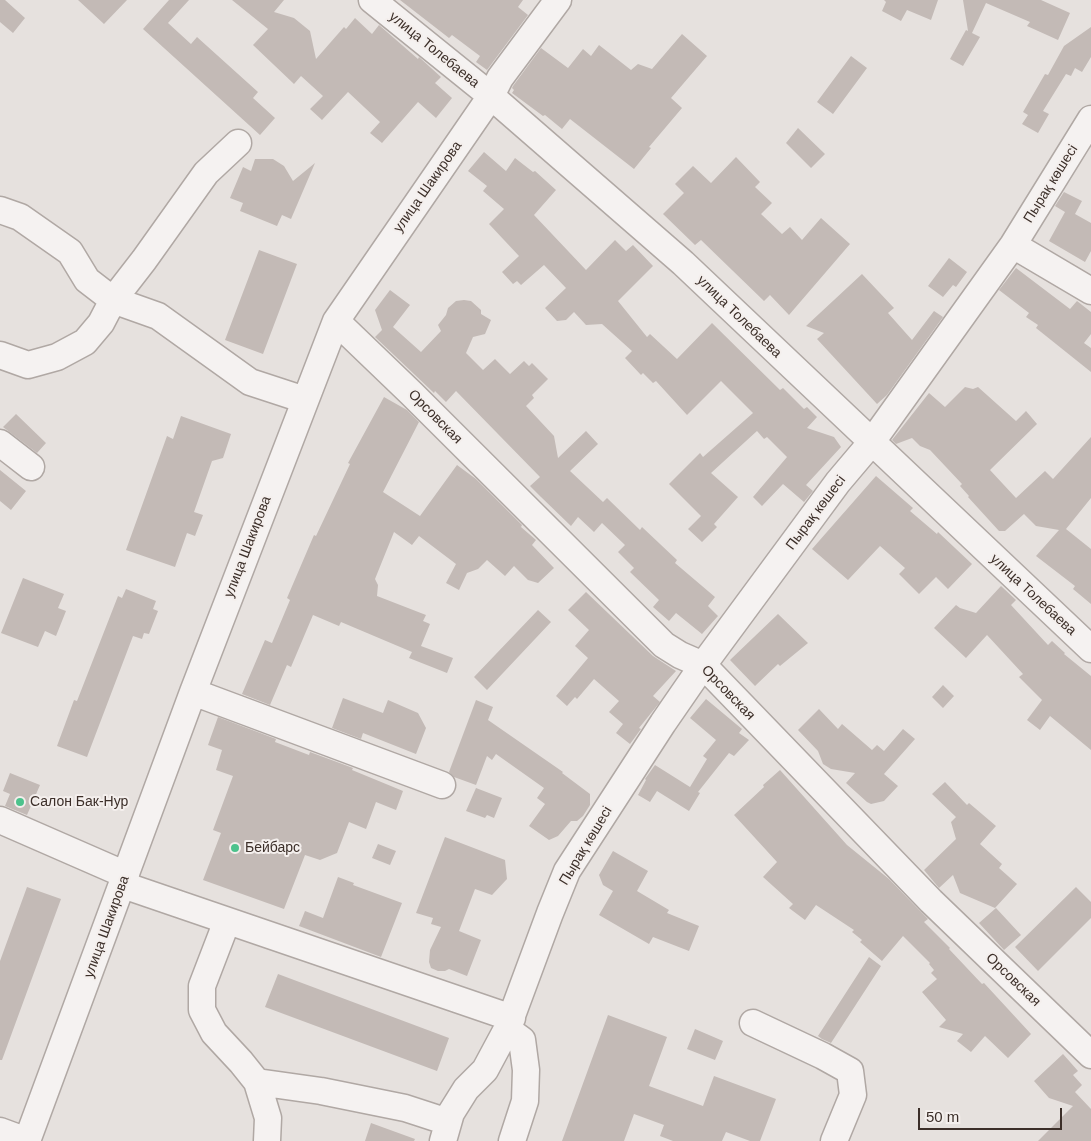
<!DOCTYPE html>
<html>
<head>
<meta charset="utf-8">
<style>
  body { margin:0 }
  #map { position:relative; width:1091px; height:1141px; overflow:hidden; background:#e6e1de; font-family:Helvetica,sans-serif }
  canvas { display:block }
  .scale { position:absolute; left:918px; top:1108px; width:144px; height:22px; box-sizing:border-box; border:2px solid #3c2f29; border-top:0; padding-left:6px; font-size:15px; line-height:18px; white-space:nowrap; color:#3c2f29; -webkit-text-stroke:4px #f4efed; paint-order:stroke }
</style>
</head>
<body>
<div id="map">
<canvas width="1091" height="1141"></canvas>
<div class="scale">50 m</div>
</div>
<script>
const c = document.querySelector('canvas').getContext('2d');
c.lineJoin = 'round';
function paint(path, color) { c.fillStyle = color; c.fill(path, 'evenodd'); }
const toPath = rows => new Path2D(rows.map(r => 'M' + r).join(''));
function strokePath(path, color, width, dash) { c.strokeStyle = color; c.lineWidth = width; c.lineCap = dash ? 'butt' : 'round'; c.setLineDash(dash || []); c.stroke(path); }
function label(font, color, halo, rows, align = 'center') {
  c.font = font + ' Helvetica,sans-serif'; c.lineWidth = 4; c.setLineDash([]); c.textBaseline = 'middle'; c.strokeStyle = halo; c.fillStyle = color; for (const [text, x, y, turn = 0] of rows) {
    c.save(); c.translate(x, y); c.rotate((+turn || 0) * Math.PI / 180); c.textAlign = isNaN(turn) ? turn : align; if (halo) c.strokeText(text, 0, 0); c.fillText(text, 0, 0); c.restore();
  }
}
paint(toPath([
  [0,0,5,0,25,18,13,33,0,22],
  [78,0,127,0,104,24],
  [169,0,189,0,168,23,191,44,197,37,258,92,253,98,275,118,260,135,143,29],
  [232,0,284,0,274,12,294,18,310,31,316,59,344,27,346,29,355,18,372,34,379,25,418,59,419,57,441,77,435,83,452,98,436,118,418,102,382,143,370,133,380,122,348,92,322,120,310,109,323,96,301,76,294,84,253,45,268,29],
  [400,0,523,0,518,7,528,15,487,70,476,62,480,56,452,35,449,38],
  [884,0,938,0,931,20,907,10,901,21,882,11,886,2],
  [963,0,1041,0,1070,13,1058,40,1027,26,1030,22,986,3,972,33,980,37,963,66,950,59,966,30,968,31],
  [1091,27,1091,57,1082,72,1075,68,1071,76,1066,74,1043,111,1049,114,1038,133,1022,124,1028,115,1023,112,1045,74,1048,75,1064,46],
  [682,34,707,56,671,98,682,108,649,147,651,148,634,169,570,119,562,129,545,115,543,116,512,93,514,90,512,88,513,86,541,48,568,68,583,49,591,56,599,45,631,70,638,64,652,69],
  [851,56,867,68,833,114,817,102],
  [798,128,825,154,811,168,786,143],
  [484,152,506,171,515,158,533,172,535,171,556,190,534,215,586,270,615,240,626,251,633,245,653,266,618,301,647,337,650,334,677,359,712,323,780,390,783,388,804,409,807,407,817,417,807,428,834,437,841,447,806,485,813,491,804,502,783,484,762,506,753,497,787,457,767,437,764,439,757,431,711,473,738,497,714,524,717,527,702,542,688,529,701,516,669,484,700,453,703,457,753,413,721,381,687,415,656,381,653,383,643,373,641,375,625,358,632,351,602,324,586,325,574,312,566,320,557,321,545,308,566,288,544,265,521,285,517,281,513,284,502,272,519,256,489,224,504,209,483,191,487,186,468,171],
  [736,157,760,182,755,187,772,203,761,214,782,234,790,227,802,240,821,218,850,244,789,315,770,295,764,301,701,240,695,245,663,214,684,193,675,184,693,166,711,183],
  [255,159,273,159,284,166,293,181,315,163,291,219,282,215,277,226,240,211,243,203,230,198,243,167,251,171],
  [1064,192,1082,201,1075,214,1091,223,1091,251,1085,262,1049,241,1065,212,1055,206],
  [259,250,297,264,263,354,225,340],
  [949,258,967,272,956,287,953,285,943,297,928,286],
  [1016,268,1070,309,1077,301,1091,312,1091,334,1084,343,1091,348,1091,372,1036,328,1038,325,1026,317,1029,313,999,290],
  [862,274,894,308,888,313,912,340,934,311,943,317,887,395,877,404,817,339,824,333,806,326],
  [390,290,410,305,393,327,421,352,441,331,438,325,446,315,448,308,456,301,464,300,471,301,481,310,481,314,491,320,485,334,473,337,466,353,483,370,495,359,510,374,524,361,529,366,532,363,548,379,532,395,534,398,526,406,554,436,558,458,586,431,598,444,570,471,603,502,607,498,640,530,642,527,677,560,675,563,715,597,708,606,718,616,702,634,676,613,669,621,653,607,659,600,630,572,634,568,618,552,625,545,602,523,594,532,578,517,571,526,541,497,530,486,540,477,456,391,446,402,435,391,434,393,375,337,382,330,375,310],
  [965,387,973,389,978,387,1016,421,1026,411,1037,424,990,470,1016,498,1045,471,1053,479,1091,437,1091,498,1066,529,1091,549,1091,604,1073,589,1075,586,1036,556,1059,530,1036,526,1024,514,1005,531,999,531,968,497,969,496,960,486,962,484,930,450,920,446,912,438,896,444,892,440,929,393,945,407],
  [384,397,407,410,419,422,383,492,420,516,457,465,476,479,522,525,521,527,536,540,532,545,554,568,538,583,528,580,514,566,505,576,487,560,478,569,467,573,459,590,446,583,456,564,419,536,412,545,394,532,375,579,378,585,377,596,426,615,423,621,430,624,421,646,453,658,447,673,409,658,412,652,341,622,339,626,313,615,291,667,287,665,270,705,242,694,265,640,272,643,290,600,287,598,314,535,316,536,350,464,348,463],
  [16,414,46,443,37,453,3,427],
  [181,416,231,434,223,458,212,461,194,512,203,515,195,536,187,533,175,567,126,550,167,436,173,439],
  [0,470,26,491,11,510,0,501],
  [876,476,913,508,910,511,937,534,938,532,972,564,948,589,936,577,919,594,899,574,905,568,880,546,848,580,812,549],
  [23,578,64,594,58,608,66,611,56,636,45,631,38,647,1,633],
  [1001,586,1016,600,1011,605,1048,645,1052,641,1065,653,1064,654,1091,676,1091,750,1050,716,1040,730,1027,720,1042,700,1019,677,1023,674,987,635,966,658,934,628,956,605,960,608,976,613],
  [126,589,156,601,153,609,158,611,149,634,144,633,142,639,133,636,87,757,57,746,74,700,77,701,118,596,122,598],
  [586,592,653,656,676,671,653,696,660,702,639,728,641,729,630,744,616,733,623,724,609,712,619,701,594,679,577,699,575,697,567,706,556,696,588,658,575,646,589,630,568,610],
  [538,610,551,622,487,690,474,677],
  [778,614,808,643,780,666,778,664,755,686,730,660],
  [943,685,954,696,943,708,932,697],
  [343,698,383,713,388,700,418,713,426,728,416,754,363,733,361,739,332,728],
  [706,699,742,729,739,733,749,740,734,756,729,753,698,792,700,793,689,811,657,791,650,802,638,795,646,780,645,779,655,765,690,787,707,759,703,756,716,740,690,718],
  [476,700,493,707,488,720,563,772,562,773,590,794,590,805,583,816,577,821,571,821,558,836,549,840,529,826,545,804,537,798,544,788,496,754,492,760,487,756,476,785,454,777,449,772],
  [819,709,838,729,842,724,872,750,877,745,884,751,903,729,915,739,884,774,898,786,884,801,871,804,867,802,846,783,855,773,831,769,823,764,818,751,798,730],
  [218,717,276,739,275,742,309,755,310,752,353,768,352,770,403,791,396,810,376,802,366,829,349,822,337,853,320,860,305,855,284,909,203,880,221,833,213,830,233,776,216,770,222,750,208,745],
  [780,770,847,845,889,879,928,919,924,922,950,948,949,949,982,984,984,983,1031,1034,1008,1058,985,1036,971,1052,957,1041,963,1034,939,1027,946,1020,922,992,937,979,931,973,934,970,929,964,930,963,903,936,882,961,860,942,862,940,852,932,854,930,816,905,805,920,789,908,793,904,763,877,777,862,734,815,764,787,763,785],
  [10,773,40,785,27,815,5,806,10,794,3,791],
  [945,782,967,805,969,803,996,826,980,844,1002,864,999,868,1017,884,995,908,960,893,953,875,939,888,924,870,956,839,951,822,956,817,932,794],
  [476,788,502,798,494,818,487,815,485,818,466,811],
  [445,837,505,860,507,879,492,895,475,889,459,931,481,940,467,976,449,969,445,971,438,971,431,968,429,962,430,950,441,927,431,924,433,918,416,913],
  [378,844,396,851,390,865,372,858],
  [613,851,648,871,637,891,669,910,667,913,699,926,689,951,653,937,649,944,599,915,613,891,603,885,599,875],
  [338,877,354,883,353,885,402,903,381,957,299,926,305,911,323,918],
  [27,887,61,899,2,1060,0,1060,0,961],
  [1076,887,1091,902,1091,918,1038,971,1015,947],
  [996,908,1021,935,1004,950,979,923],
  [869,957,881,966,831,1043,822,1039,818,1036],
  [278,974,449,1038,437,1071,265,1007],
  [608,1015,667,1037,649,1086,703,1106,714,1076,776,1099,760,1141,750,1141,726,1132,722,1141,673,1141,660,1136,664,1125,634,1114,624,1141,562,1141],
  [695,1029,723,1041,715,1060,687,1049],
  [1063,1054,1078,1071,1073,1075,1082,1085,1075,1092,1091,1109,1091,1141,1038,1141,1073,1106,1049,1098,1034,1081],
  [371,1123,415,1139,414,1141,365,1141]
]), '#c3bab6');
const minor = toPath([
  [372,0,491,96,683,263,1091,649],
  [0,210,20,217,70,252,87,280,113,300,158,316,250,382,305,400],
  [1013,245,1091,291],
  [336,321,412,394,664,645,680,655,703,665,931,901,1091,1055],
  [0,355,28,365,57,357,85,342,101,323,113,300,144,260,206,173,238,143],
  [0,443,31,467],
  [193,692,442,785],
  [0,820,126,875],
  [123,885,512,1018],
  [227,921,202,986,202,1010,214,1033,241,1062,257,1082,268,1118,267,1141],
  [753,1023,823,1056,850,1071,853,1095,834,1141],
  [507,1029,522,1040,526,1070,525,1101,512,1141],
  [257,1082,321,1091,405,1108,448,1122],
  [0,1131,27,1141],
  [27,1141,193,692,336,321,491,96,500,78,558,0],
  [443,1141,451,1113,466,1089,485,1070,507,1029,550,913,567,871,663,723,703,665,838,482,871,443,1013,245,1091,119]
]);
strokePath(minor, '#b0a8a4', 29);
strokePath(minor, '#f5f2f1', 26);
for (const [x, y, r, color] of [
  [20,802,5,"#4cc28c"],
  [235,848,5,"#4cc28c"]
]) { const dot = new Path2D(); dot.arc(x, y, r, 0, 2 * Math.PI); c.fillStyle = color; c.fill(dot); strokePath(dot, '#f4efed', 2); }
label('14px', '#3c2f29', '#f4efed', [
  ["улица Толебаева",434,50,39],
  ["Пырақ көшесі",1051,184,-58],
  ["улица Шакирова",428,187,-55],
  ["улица Толебаева",739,317,44],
  ["Орсовская",435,417,45],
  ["Пырақ көшесі",816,513,-53],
  ["улица Шакирова",248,547,-69],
  ["улица Толебаева",1033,595,43],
  ["Орсовская",728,693,46],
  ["Пырақ көшесі",586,846,-59],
  ["улица Шакирова",107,927,-70],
  ["Орсовская",1013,980,44]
]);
label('14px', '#3c2f29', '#f4efed', [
  ["Салон Бак-Нур",30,802],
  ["Бейбарс",245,848]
], 'left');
</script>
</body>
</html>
